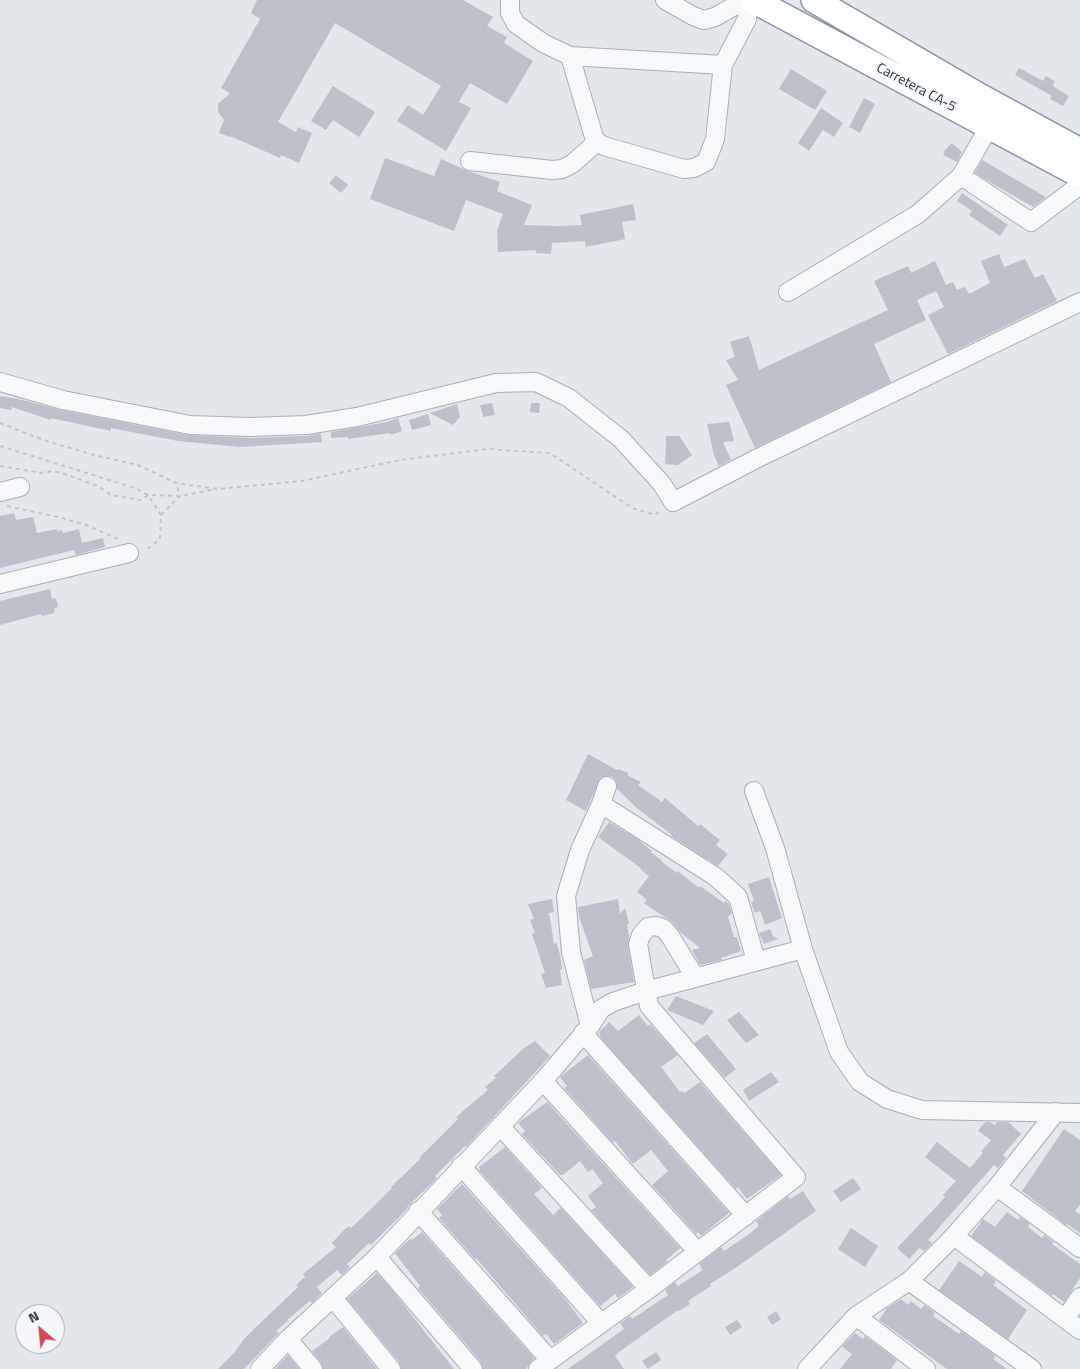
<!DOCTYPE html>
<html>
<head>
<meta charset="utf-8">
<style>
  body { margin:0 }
  #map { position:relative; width:1080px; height:1369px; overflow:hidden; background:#e4e7ec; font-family:"Titillium Web",sans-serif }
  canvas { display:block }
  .north { position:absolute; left:15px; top:1304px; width:50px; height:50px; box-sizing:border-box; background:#f4f6f9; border:1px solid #a4a8b1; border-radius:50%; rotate:332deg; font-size:14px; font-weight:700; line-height:20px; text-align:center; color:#2b3445 }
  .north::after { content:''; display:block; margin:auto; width:18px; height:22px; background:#d1495b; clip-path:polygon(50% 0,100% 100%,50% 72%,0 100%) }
</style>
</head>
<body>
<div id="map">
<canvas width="1080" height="1369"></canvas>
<div class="north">N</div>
</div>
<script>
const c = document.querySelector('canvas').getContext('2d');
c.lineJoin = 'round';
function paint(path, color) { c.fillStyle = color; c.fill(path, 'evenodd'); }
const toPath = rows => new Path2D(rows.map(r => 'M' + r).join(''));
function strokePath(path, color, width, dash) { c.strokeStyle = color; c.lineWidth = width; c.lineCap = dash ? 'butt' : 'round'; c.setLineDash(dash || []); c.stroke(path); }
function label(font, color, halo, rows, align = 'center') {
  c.font = font + ' "Titillium Web",sans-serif'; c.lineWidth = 4; c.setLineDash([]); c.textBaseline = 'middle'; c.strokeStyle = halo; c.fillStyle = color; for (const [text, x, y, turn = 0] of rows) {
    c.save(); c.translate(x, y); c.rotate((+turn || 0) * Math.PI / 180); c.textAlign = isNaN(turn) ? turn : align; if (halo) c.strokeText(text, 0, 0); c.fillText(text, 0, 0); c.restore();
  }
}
paint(toPath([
  [257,0,463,0,493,17,487,26,507,37,504,43,533,61,507,104,470,83,459,102,471,108,446,151,397,121,408,105,423,115,441,86,335,23,278,122,296,132,298,127,312,133,299,163,281,155,280,158,230,136,230,137,219,133,224,120,218,112,218,104,230,93,221,88,260,19,251,13],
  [1019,68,1043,81,1046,76,1055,81,1053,86,1069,96,1063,106,1050,99,1052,96,1015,75],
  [791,69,827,91,815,110,779,89],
  [333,86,375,112,359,137,333,120,326,130,311,121],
  [864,98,875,104,860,133,849,127],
  [821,108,843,123,834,137,823,130,809,151,798,143],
  [952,143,962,152,957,162,943,155,945,152,944,151],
  [385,158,434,176,441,159,468,171,500,182,497,191,532,205,524,225,558,226,582,225,580,215,633,204,636,220,622,222,625,239,586,247,585,241,552,243,551,254,536,253,536,250,498,252,497,230,503,214,466,200,454,231,370,199],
  [982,160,1046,197,1033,207,988,181,975,173],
  [336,175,348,185,341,193,329,183],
  [962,193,1008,225,1000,236,969,215,972,211,957,201],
  [999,254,1004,267,1025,259,1035,278,1043,274,1057,301,948,354,928,315,944,307,936,291,917,300,926,320,874,344,891,382,755,448,726,385,738,380,726,360,735,357,730,342,749,336,759,370,888,310,874,281,908,266,911,273,935,261,946,285,953,282,957,290,965,287,969,294,990,283,981,261],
  [0,396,23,400,61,410,188,435,250,438,306,436,321,433,322,442,240,447,178,441,111,428,111,431,51,418,51,420,12,407,11,410,0,408],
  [492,403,495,415,483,417,480,405],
  [531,403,540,403,539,413,530,412],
  [457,404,460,417,453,425,430,413],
  [428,414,431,425,412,430,409,420],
  [398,418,402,431,391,435,390,433,348,439,348,437,331,438,331,432,387,422],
  [729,422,734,441,723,442,731,460,719,466,714,455,707,424],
  [666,436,679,436,692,455,678,465,665,464],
  [14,513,16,520,33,517,37,533,57,529,57,531,62,530,63,533,79,529,82,543,103,538,105,547,76,555,74,550,0,568,0,516],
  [50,589,52,599,56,598,58,607,54,608,55,613,42,616,41,614,0,625,0,601],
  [588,754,617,770,618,769,629,773,627,775,641,782,638,785,662,802,665,798,698,826,700,824,720,840,716,845,728,854,718,866,671,836,672,835,638,809,617,789,615,779,611,776,605,776,600,778,586,811,566,800],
  [609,822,637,839,652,851,651,852,662,861,662,862,677,873,678,871,699,888,700,886,724,903,725,901,729,904,732,913,728,917,734,937,737,937,741,951,721,958,722,960,700,965,692,950,700,948,681,933,672,922,644,903,647,900,637,892,649,876,641,870,642,869,598,837],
  [769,877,782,918,765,925,760,911,755,913,751,902,754,901,748,884],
  [552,899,554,912,549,913,554,944,557,943,560,955,562,969,560,970,562,985,546,988,541,974,545,973,532,934,535,933,530,920,534,919,528,904],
  [618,899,620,914,625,908,629,924,627,924,629,937,628,946,634,982,591,989,584,960,593,956,579,917,578,907],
  [770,929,773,936,778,939,764,944,759,933],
  [676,996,714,1011,703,1025,667,1010],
  [739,1012,759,1035,746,1043,727,1020],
  [639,1015,648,1026,650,1024,678,1055,661,1067,680,1092,682,1091,684,1093,700,1082,781,1175,747,1199,738,1187,736,1189,601,1038,599,1032,609,1022,618,1031],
  [707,1034,736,1069,725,1078,694,1043],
  [535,1041,550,1056,468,1145,466,1147,465,1146,435,1176,437,1178,429,1186,407,1207,408,1208,371,1245,369,1243,347,1264,350,1267,342,1275,337,1270,317,1287,322,1293,312,1303,310,1301,287,1320,288,1321,276,1331,279,1333,244,1369,218,1369,235,1352,243,1340,253,1330,298,1287,296,1285,305,1277,303,1274,336,1247,332,1243,341,1233,349,1226,351,1228,374,1206,392,1188,391,1187,421,1158,420,1157,458,1119,456,1117,488,1090,485,1087,496,1078,494,1076,523,1049],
  [588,1055,729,1213,701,1236,698,1232,696,1234,652,1185,668,1171,651,1150,633,1164,615,1141,613,1143,564,1088,567,1086,560,1077],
  [771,1072,779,1082,749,1101,743,1090],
  [547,1102,680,1248,666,1260,667,1262,650,1275,591,1210,596,1207,588,1196,603,1183,592,1169,588,1172,580,1161,563,1175,560,1175,522,1134,525,1131,518,1123],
  [985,1122,990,1122,994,1125,998,1122,1008,1122,1021,1134,1003,1155,1006,1158,998,1168,994,1165,928,1240,932,1243,924,1251,919,1248,909,1259,897,1248,936,1207,945,1197,943,1195,956,1181,925,1157,937,1142,970,1168,983,1153,981,1151,991,1140,978,1131],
  [1064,1129,1080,1140,1080,1205,1075,1211,1080,1214,1080,1233,1067,1224,1066,1225,1022,1191],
  [505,1147,542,1188,534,1194,553,1215,561,1208,633,1287,618,1298,615,1294,600,1306,479,1170,480,1169,479,1167],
  [853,1178,861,1189,841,1202,833,1191],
  [462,1184,566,1300,583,1323,554,1344,546,1334,543,1336,476,1258,475,1259,439,1218,442,1215,437,1209],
  [803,1191,816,1211,734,1269,710,1284,711,1286,688,1301,690,1304,679,1311,678,1310,619,1352,615,1356,624,1369,568,1369,624,1329,620,1323,630,1316,632,1319,668,1295,665,1290,675,1282,678,1286,703,1270,699,1264,721,1247,724,1251,748,1235,759,1226,756,1221,788,1196,790,1199],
  [1007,1212,1018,1220,1020,1217,1030,1224,1028,1227,1042,1238,1044,1235,1054,1242,1052,1244,1080,1264,1080,1278,1064,1302,1053,1294,1052,1296,971,1236,983,1219,995,1227],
  [851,1228,878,1246,865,1267,838,1249],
  [422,1232,534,1358,526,1369,483,1369,481,1362,418,1288,420,1286,395,1253,410,1239,412,1240],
  [959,1261,982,1277,985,1272,996,1281,993,1285,1027,1310,1008,1339,939,1290],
  [377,1273,396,1295,454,1369,401,1369,399,1362,347,1299],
  [901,1299,908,1305,911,1301,921,1309,924,1305,935,1313,933,1316,959,1334,961,1331,996,1356,993,1359,1007,1369,947,1369,879,1320,887,1308],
  [776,1311,781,1319,772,1325,767,1317],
  [737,1320,742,1327,730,1335,725,1327],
  [343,1327,377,1369,323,1369,321,1362,312,1351,330,1338,329,1337],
  [855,1333,863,1339,865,1336,897,1360,891,1369,840,1369,852,1354,842,1347],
  [656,1352,661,1360,648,1369,642,1361],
  [288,1355,299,1369,275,1369]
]), '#bbc0ca');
const minor = toPath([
  [510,0,510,13,516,24,543,43,570,56,723,65],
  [665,0,693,16,704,20,715,17,745,0],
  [570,56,594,137,597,142,604,146,684,169,694,168,706,162,715,139,723,65,747,19,749,0],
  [470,161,552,170,562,169,572,164,597,142],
  [961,176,1031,222,1080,185],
  [788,292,918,214,961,176,989,127],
  [0,382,63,400,190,425,250,427,306,425,357,417,496,383,536,382,569,398,621,439,662,484,673,502,756,459,1080,302],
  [0,492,20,487],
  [0,584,129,553],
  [754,791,775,848,803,949,839,1052,860,1082,887,1099,922,1110,1080,1113],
  [601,804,716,877,738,897,756,961],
  [590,1026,571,952,566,896,580,850,601,804,607,786],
  [583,1033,746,1216],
  [543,1081,698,1252],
  [500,1126,649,1289],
  [461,1166,601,1323],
  [997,1187,1080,1248],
  [418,1211,550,1360],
  [954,1236,1080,1330],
  [377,1257,473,1369],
  [909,1281,1032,1369],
  [333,1298,391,1369],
  [856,1316,926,1369],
  [1065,1319,1080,1297],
  [288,1339,313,1369],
  [260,1369,288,1339,377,1257,543,1081,590,1026,601,1009,613,1002,646,991,803,949],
  [538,1369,649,1289,796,1177,649,1006,638,944,641,935,648,927,657,926,664,929,670,936,695,977],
  [807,1369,856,1316,909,1281,954,1236,997,1187,1056,1112]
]);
const highway = toPath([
  [753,0,1080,175],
  [814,0,981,97,1080,151]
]);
strokePath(minor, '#a9aeb7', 20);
strokePath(highway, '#8b94a3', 28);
strokePath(toPath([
  [0,423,43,440,94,455,138,465,176,483,218,489,302,481,400,460,488,449,550,453,632,508,655,515,662,510],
  [0,446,135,488,148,495,161,515,160,539,149,548,143,549],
  [0,466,41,473,53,471,62,473,98,486,111,495,141,500,148,495,180,496,217,489],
  [7,506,58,517,86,525,120,540],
  [161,515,180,496,176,483]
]), '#c2c5cb', 2, [4, 4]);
strokePath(minor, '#f7f8fa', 18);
strokePath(highway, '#fff', 25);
label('14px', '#2b3445', '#f4f6f9', [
  ["Carretera CA-5",916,88,28]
]);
</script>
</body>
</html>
